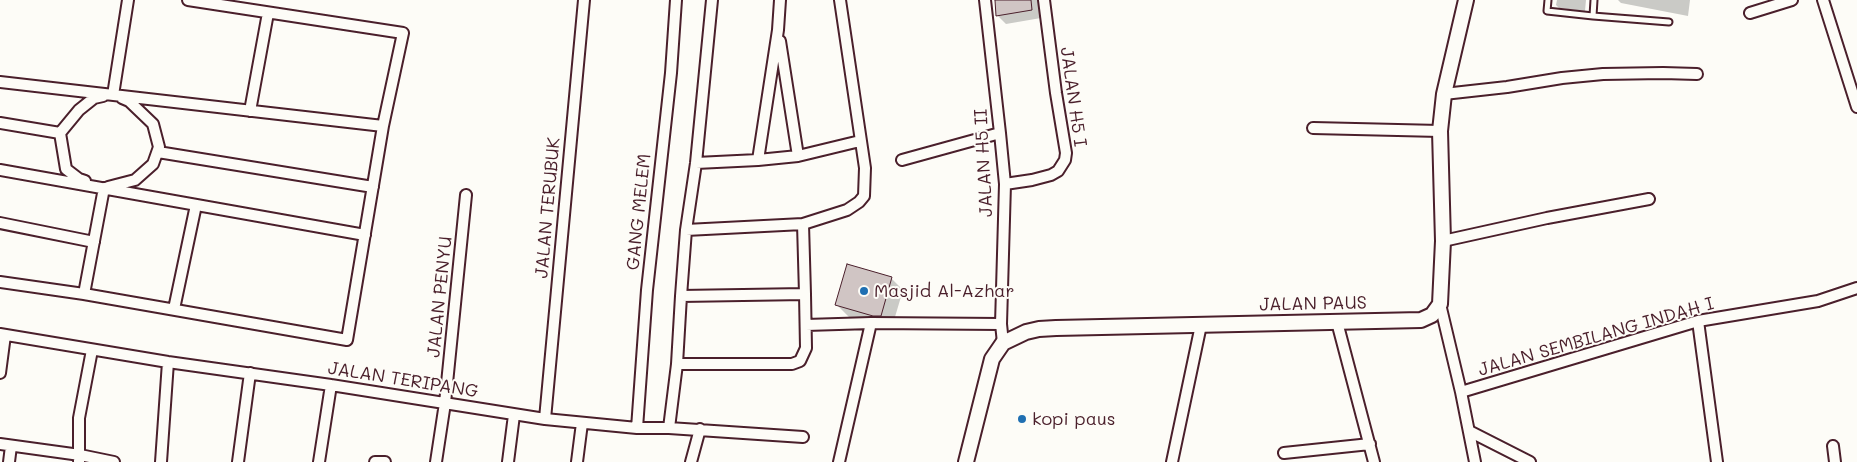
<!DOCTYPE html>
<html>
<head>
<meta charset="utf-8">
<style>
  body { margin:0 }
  canvas { display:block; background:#fdfcf7 }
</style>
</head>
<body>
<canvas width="1857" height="462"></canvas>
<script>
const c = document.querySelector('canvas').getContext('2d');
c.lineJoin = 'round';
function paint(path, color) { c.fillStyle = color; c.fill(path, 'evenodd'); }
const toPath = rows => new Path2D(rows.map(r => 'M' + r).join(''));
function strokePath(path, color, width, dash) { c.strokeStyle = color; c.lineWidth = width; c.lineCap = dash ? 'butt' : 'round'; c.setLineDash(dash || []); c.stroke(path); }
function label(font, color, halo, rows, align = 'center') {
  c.font = font + ' Mali,sans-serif'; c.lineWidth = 4; c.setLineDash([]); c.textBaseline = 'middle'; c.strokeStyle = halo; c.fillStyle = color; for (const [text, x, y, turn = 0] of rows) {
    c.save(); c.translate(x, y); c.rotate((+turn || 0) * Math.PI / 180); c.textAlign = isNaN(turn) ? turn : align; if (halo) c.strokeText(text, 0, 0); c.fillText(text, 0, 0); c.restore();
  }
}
paint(toPath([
  [996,0,1038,0,1041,18,1006,24,997,15],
  [1557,0,1586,0,1585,11,1559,8,1556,5],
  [1618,0,1690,0,1688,16,1621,3],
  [891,278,903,290,892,327,886,327,849,317,837,305]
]), '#0003');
const building = toPath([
  [995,0,1031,0,1032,10,996,16,995,0],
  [847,264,892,277,881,316,873,316,835,305,847,264]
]);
paint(building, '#d0c5c4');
strokePath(building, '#4a1f2b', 1);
const service = toPath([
  [1548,0,1547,11,1593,16,1594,0],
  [1593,16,1669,22]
]);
const minor = toPath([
  [985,0,1000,133,1005,184,1001,324,1003,343],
  [1823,0,1857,107],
  [1750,13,1792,0],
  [780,41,798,156],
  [0,82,383,126],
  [1444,94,1507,87,1562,78,1603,74,1663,73,1697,74],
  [113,95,128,0],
  [250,111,268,13],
  [0,123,60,133,79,110,94,98,103,96],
  [1313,128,1440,131],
  [60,133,66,169,79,179,85,181],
  [158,152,373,187],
  [758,160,778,30,780,0],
  [902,160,1000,133],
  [696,163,758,160,798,156,860,141],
  [0,170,365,235],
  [1005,184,1032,180,1051,175,1058,171,1065,160,1066,153,1056,93,1044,0],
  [108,187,135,180,153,164,159,147,153,124,129,101,122,98],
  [0,223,94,242],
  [803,224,805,294],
  [686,230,803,224,847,210,859,202,864,196,865,168,840,0],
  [1443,241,1547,218,1649,199],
  [0,282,84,294,104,188],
  [84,294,347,340,383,126,403,33,188,0],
  [1440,304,1461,392,1475,462],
  [174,309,196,205],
  [1698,321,1717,462],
  [1337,322,1374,462],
  [806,325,871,323,1001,324],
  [0,334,168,362,331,385,545,419,637,428,669,428,803,437],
  [677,364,681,296],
  [0,373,5,335],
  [1461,392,1698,321,1818,301,1857,288],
  [545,419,584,0],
  [637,428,647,290,671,73,676,0],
  [669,428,677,364,792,364,800,361,806,348,805,294,681,296,686,230,696,163,712,0],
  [1469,431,1530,462],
  [0,444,80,455,114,462],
  [1833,446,1835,462],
  [1284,453,1370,444],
  [9,462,11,446],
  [79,462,79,418,92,350],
  [161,462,168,362],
  [238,462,250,373],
  [319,462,331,385],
  [375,462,385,462],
  [436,462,445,403,466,195],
  [508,462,514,415],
  [577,462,582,423],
  [691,462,700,429],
  [839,462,871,323],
  [1172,462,1201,325]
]);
const secondary = toPath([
  [966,462,992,359,1003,343,1026,332,1039,329,1056,328,1421,320,1432,315,1440,304,1443,241,1440,131,1444,94,1466,0]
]);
strokePath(service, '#4a1f2b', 9);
strokePath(minor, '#4a1f2b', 14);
strokePath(secondary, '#4a1f2b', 18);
strokePath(service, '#fdfcf7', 5);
strokePath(minor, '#fdfcf7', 10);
strokePath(secondary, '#fdfcf7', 14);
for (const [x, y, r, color] of [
  [864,291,5,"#1f6fb2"],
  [1022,419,5,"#1f6fb2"]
]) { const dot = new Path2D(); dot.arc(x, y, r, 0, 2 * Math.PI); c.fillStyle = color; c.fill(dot); strokePath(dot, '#fdfcf7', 2); }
label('18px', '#4a1f2b', '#fdfcf7', [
  ["JALAN H5 I",1073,97,82],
  ["JALAN H5 II",984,163,-93],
  ["JALAN TERUBUK",548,208,-85],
  ["GANG MELEM",639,212,-84],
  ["JALAN PENYU",440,297,-84],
  ["JALAN PAUS",1313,304,-1],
  ["JALAN SEMBILANG INDAH I",1596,337,-16],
  ["JALAN TERIPANG",403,380,9]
]);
label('18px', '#4a1f2b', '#fdfcf7', [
  ["Masjid Al-Azhar",874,291],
  ["kopi paus",1032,419]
], 'left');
</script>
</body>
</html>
